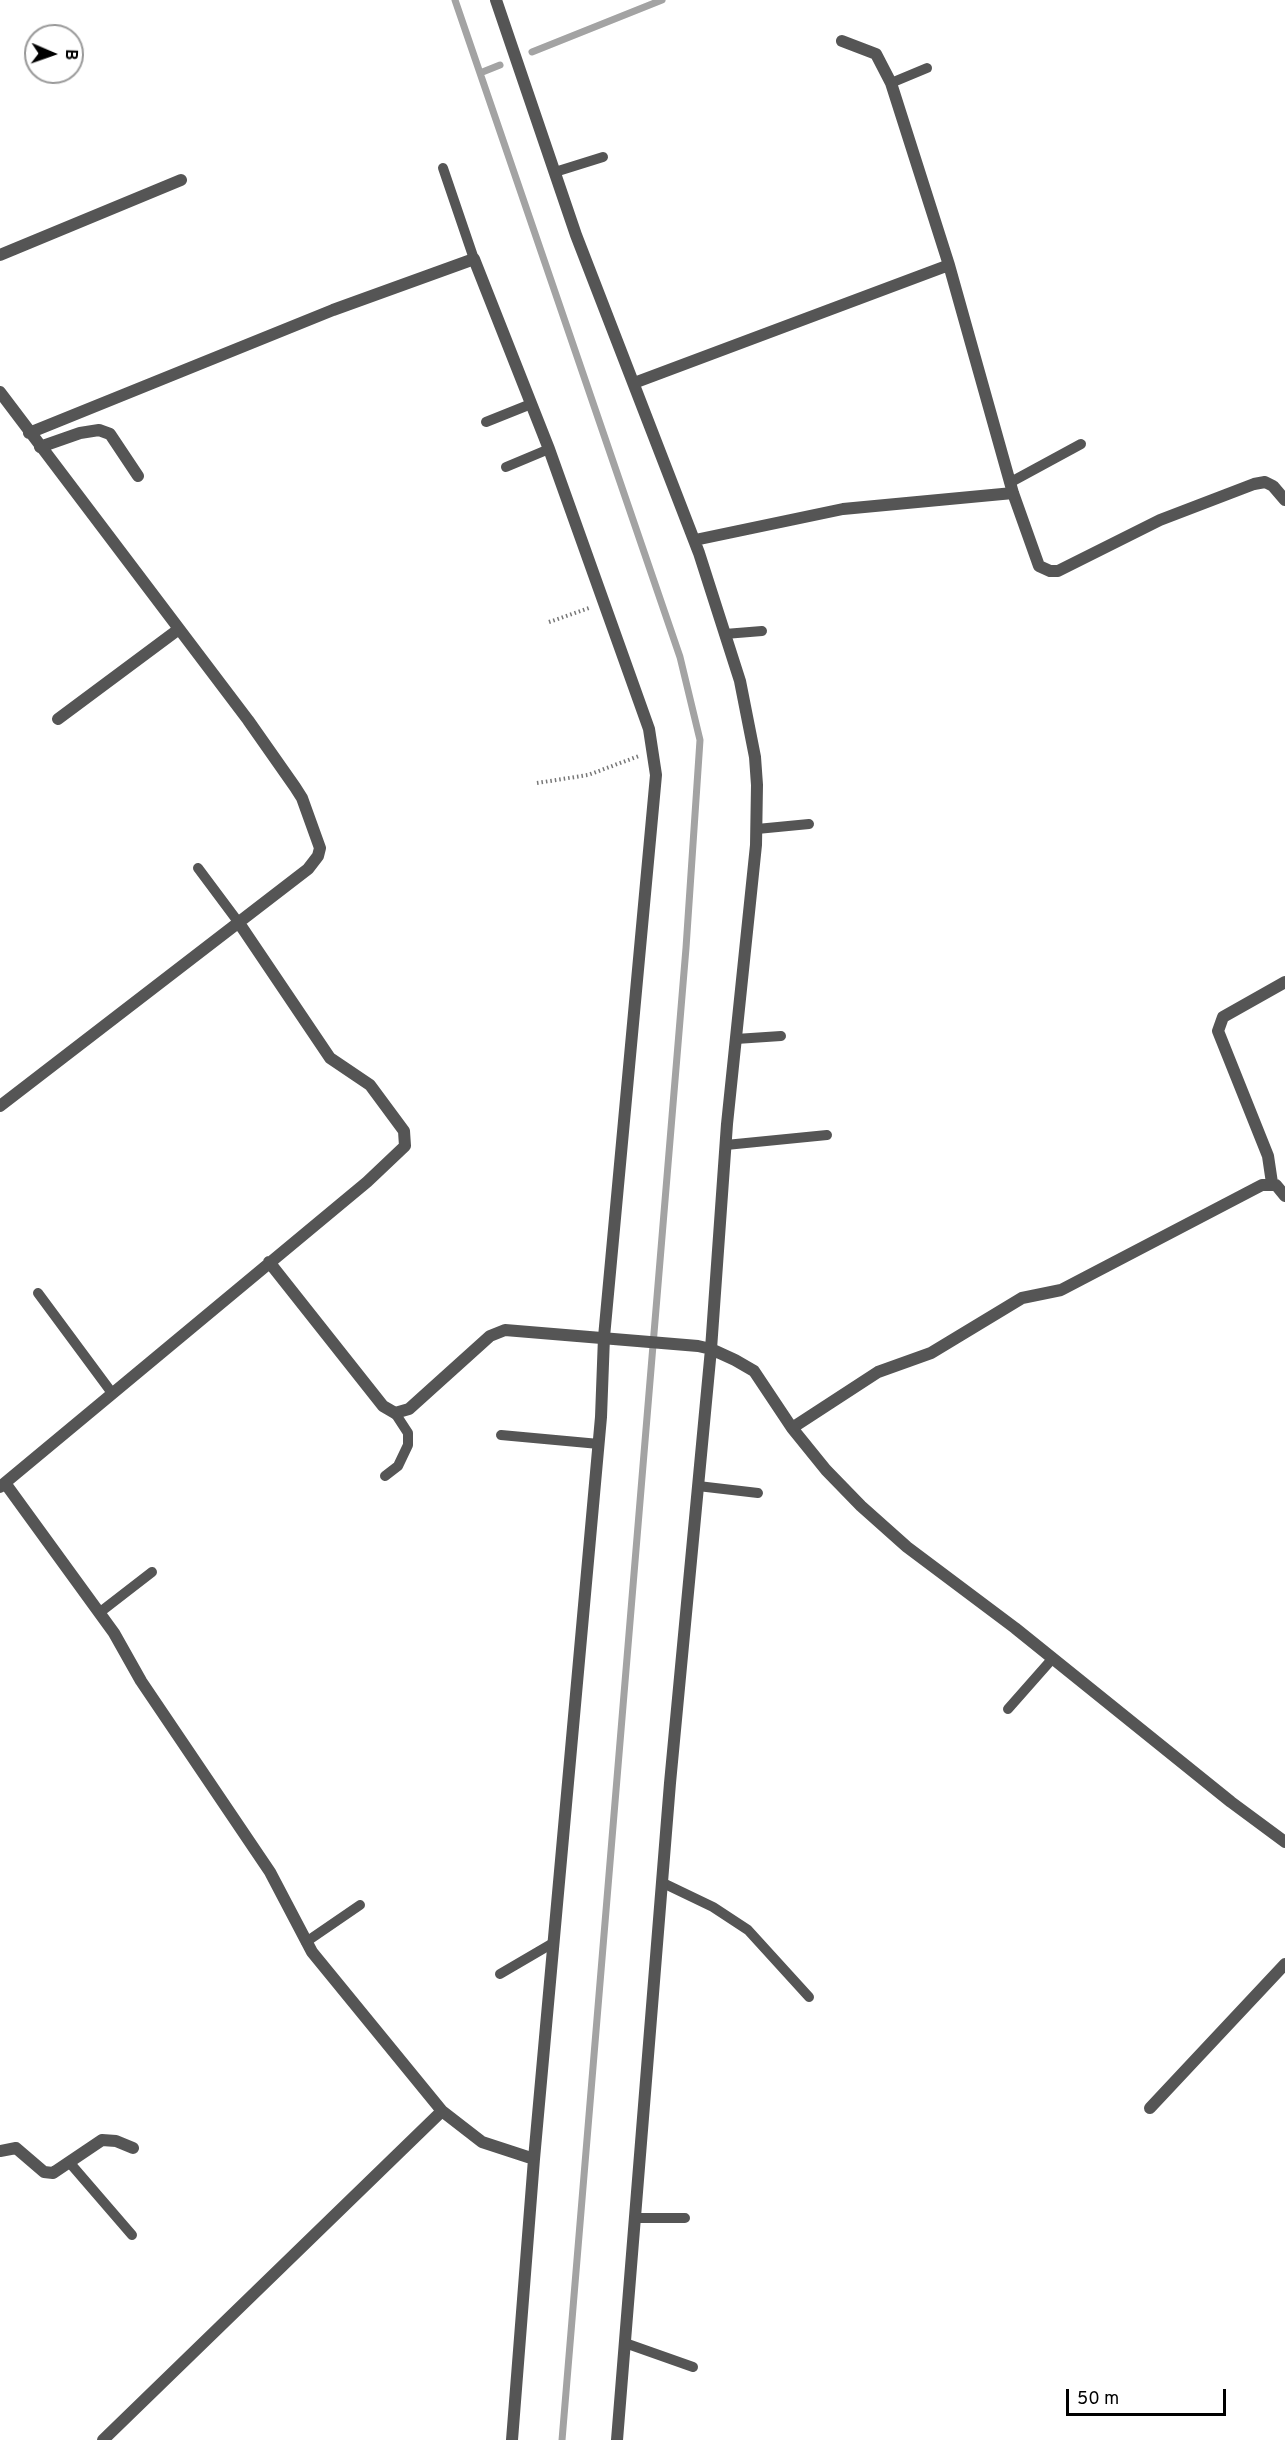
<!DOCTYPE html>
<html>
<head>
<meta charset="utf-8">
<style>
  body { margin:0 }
  #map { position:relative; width:1285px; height:2440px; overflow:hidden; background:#fff; font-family:Overpass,sans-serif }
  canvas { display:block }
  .north { position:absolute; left:24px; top:24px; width:60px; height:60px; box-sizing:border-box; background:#fff; border:2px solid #999; border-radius:50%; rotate:92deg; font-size:16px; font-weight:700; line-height:24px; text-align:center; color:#000 }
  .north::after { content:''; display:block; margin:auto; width:21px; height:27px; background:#000; clip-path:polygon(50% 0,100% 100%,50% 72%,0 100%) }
  .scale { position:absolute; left:1066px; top:2389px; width:160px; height:27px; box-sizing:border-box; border:3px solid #000; border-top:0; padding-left:8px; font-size:18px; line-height:21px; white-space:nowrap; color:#000; -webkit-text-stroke:4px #fff; paint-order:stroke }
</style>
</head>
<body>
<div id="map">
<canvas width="1285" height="2440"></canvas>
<div class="north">B</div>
<div class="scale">50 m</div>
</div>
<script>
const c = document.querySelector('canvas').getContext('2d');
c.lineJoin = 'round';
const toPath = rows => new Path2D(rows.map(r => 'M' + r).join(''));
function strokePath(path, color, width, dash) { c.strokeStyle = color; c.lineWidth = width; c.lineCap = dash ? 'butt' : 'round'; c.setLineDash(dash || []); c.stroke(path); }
strokePath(toPath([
  [455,0,680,657,700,740,686,948,562,2440],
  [532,52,662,0],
  [480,73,500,65]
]), '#a3a3a3', 7);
strokePath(toPath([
  [549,622,589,608],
  [537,783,588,775,639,756]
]), '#777', 4, [1.5, 3]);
strokePath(toPath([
  [891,83,927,68],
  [443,168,474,259],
  [555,172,603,157],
  [486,422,531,404],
  [506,467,549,449],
  [1011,482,1081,444],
  [725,634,762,631],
  [757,829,809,824],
  [198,868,239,923],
  [736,1039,781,1036],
  [726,1145,827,1135],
  [38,1293,112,1393],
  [501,1435,599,1444],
  [385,1476,398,1466,408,1445,408,1433,395,1413],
  [698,1486,758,1493],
  [99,1613,152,1572],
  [1008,1709,1053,1658],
  [663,1883,713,1907,748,1930,809,1997],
  [306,1942,360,1905],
  [500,1974,553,1943],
  [69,2162,132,2235],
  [637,2218,685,2218],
  [625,2343,693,2367]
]), '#555', 10);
strokePath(toPath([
  [496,0,576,235,699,553,740,681,755,757,757,785,756,845,727,1124,711,1349,670,1783,617,2440],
  [842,41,876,54,891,83,949,265,1013,493,1039,566,1050,571,1058,571,1160,520,1254,484,1265,482,1273,486,1285,500],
  [0,255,181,180],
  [634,383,949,265],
  [0,392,248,720,295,787,302,798,320,848,318,856,308,869,0,1106],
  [29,433,333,310,474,259,549,449,649,729,656,775,604,1337,601,1417,534,2159,512,2440],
  [40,447,80,433,99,430,110,434,138,476],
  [695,540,843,509,1013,493],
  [58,719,179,629],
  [1272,1183,1268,1156,1218,1031,1223,1017,1285,982],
  [269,1262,383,1406,395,1413,409,1409,490,1336,505,1330,698,1346,711,1349,735,1360,754,1371,792,1428,826,1470,861,1506,907,1547,1015,1628,1231,1802,1285,1842],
  [792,1428,878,1372,931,1353,1022,1298,1061,1290,1262,1185,1276,1185,1285,1196],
  [5,1483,114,1633,141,1681,270,1872,312,1952,442,2111,482,2142,534,2159],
  [0,1487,367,1182,405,1146,404,1131,370,1085,330,1058,239,923],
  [1150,2108,1285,1964],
  [0,2151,16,2148,44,2172,53,2173,102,2140,116,2141,133,2148],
  [103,2440,442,2111]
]), '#555', 12);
</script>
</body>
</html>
